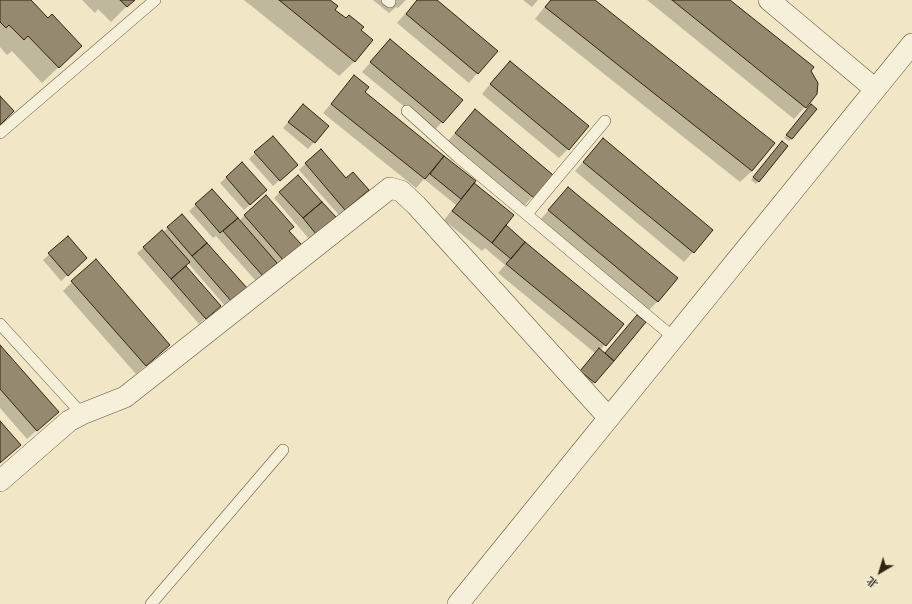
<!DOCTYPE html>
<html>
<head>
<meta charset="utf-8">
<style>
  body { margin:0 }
  #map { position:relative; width:912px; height:604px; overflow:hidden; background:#f1e6c5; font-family:"Libre Bodoni","Noto Serif SC",serif }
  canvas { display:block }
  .north { position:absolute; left:860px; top:552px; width:40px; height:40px; -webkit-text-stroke:3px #f6efd9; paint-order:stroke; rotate:218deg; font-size:11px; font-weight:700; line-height:16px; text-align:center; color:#322512 }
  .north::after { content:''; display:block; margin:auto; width:14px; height:18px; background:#322512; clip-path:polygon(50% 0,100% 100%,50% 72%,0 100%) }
</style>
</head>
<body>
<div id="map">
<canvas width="912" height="604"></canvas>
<div class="north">北</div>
</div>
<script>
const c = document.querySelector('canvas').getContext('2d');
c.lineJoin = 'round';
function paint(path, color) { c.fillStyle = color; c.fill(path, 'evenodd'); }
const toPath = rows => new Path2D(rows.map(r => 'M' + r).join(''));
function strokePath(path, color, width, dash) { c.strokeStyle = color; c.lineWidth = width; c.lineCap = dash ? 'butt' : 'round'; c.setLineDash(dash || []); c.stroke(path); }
paint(toPath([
  [0,0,30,0,65,61,42,83,12,51,7,55,0,47],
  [82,0,133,0,111,22,98,9,95,13],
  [244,0,329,0,334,10,360,30,355,61,339,76],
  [373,0,406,0,398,8,396,7,389,13],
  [417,0,435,0,496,51,469,83,397,23],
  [523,0,538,0,532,7],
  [550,0,593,0,752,171,740,182,535,19],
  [647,0,729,0,810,71,805,107,794,119],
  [390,40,442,122,434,131,362,72],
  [501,71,568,149,559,158,482,94],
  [354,77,363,92,475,181,473,184,501,229,623,325,600,350,605,354,631,322,645,322,588,389,575,377,595,353,498,273,505,265,485,248,482,251,444,220,456,205,424,179,416,188,323,113],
  [303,105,328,126,308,149,283,128],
  [808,108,792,139,789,141,784,138],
  [475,111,552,175,524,206,447,142],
  [603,139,712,230,684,262,575,171],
  [780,145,787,146,756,184,751,180],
  [320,150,362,195,339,215,299,170],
  [255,153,290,171,273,186,249,159],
  [242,164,260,196,244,210,220,183],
  [568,188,658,301,649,310,540,220],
  [212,190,239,221,245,215,288,231,301,245,275,269,272,266,256,281,216,236,213,238,189,211],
  [280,192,334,217,310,240,274,198],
  [168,228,246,288,226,307,188,263,184,266,219,306,199,324,137,253],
  [68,238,80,264,61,281,43,260],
  [72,282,160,353,136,374,63,291],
  [0,346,48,420,27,439,0,408]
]), '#0003');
const building = toPath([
  [0,0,31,0,48,18,52,14,82,46,59,68,28,36,24,40,9,25,6,28,0,22,0,0],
  [120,0,135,0,127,7,120,0],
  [279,0,330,0,338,6,335,10,346,18,349,15,364,27,361,30,373,40,355,62,279,0],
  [417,0,437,0,498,51,478,74,406,14,417,0],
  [551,0,595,0,775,143,752,171,545,7,551,0],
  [672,0,730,0,814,67,811,71,818,83,817,94,806,108,672,0],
  [390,39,463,100,443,123,370,62,390,39],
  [510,61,589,126,569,150,490,84,510,61],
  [354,75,369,87,365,92,444,156,425,179,331,104,354,75],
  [0,96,14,111,0,125,0,96],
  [303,104,329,126,315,143,288,122,303,104],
  [811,104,817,109,792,139,786,135,811,104],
  [475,109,553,175,534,198,455,133,475,109],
  [273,136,298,165,280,181,254,152,273,136],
  [603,138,713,230,694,253,583,162,603,138],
  [782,141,788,146,759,182,753,177,782,141],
  [321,149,346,178,353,172,369,190,345,210,305,163,321,149],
  [444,156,476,181,461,199,430,174,444,156],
  [242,162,267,190,250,205,226,177,242,162],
  [298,175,322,202,303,218,279,192,298,175],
  [474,183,514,215,492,243,452,211,474,183],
  [568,187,678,278,658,302,548,210,568,187],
  [212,189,238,218,220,233,195,204,212,189],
  [266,195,294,227,289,231,302,245,284,261,244,215,266,195],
  [322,202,336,217,316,234,303,218,322,202],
  [182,214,207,243,192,256,167,227,182,214],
  [238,218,277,263,263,276,223,231,238,218],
  [506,225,525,242,511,259,492,243,506,225],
  [162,230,190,262,171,279,143,247,162,230],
  [68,236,87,258,68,276,48,253,68,236],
  [525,242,624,324,606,346,506,264,525,242],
  [207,243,247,288,232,302,192,256,207,243],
  [96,259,170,345,146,366,71,281,96,259],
  [186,266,221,306,206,319,171,279,186,266],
  [637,315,646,322,614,361,605,353,637,315],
  [0,345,59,412,37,431,0,389,0,345],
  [599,348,614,361,595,383,580,371,599,348],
  [0,421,21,445,0,463,0,421]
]);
paint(building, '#95896f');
strokePath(building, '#322512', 1);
const service = toPath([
  [387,0,390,2],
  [407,111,458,157,673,337],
  [0,133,155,0],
  [527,214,605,121],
  [0,324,82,414],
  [151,604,283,450]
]);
const minor = toPath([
  [769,0,875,89],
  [0,481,69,421,82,414,125,397,390,188,401,191,416,205,608,417],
  [458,604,912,44]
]);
strokePath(service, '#62553f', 12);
strokePath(minor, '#62553f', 22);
strokePath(service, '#f6efd9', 11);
strokePath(minor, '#f6efd9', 21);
</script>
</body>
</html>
